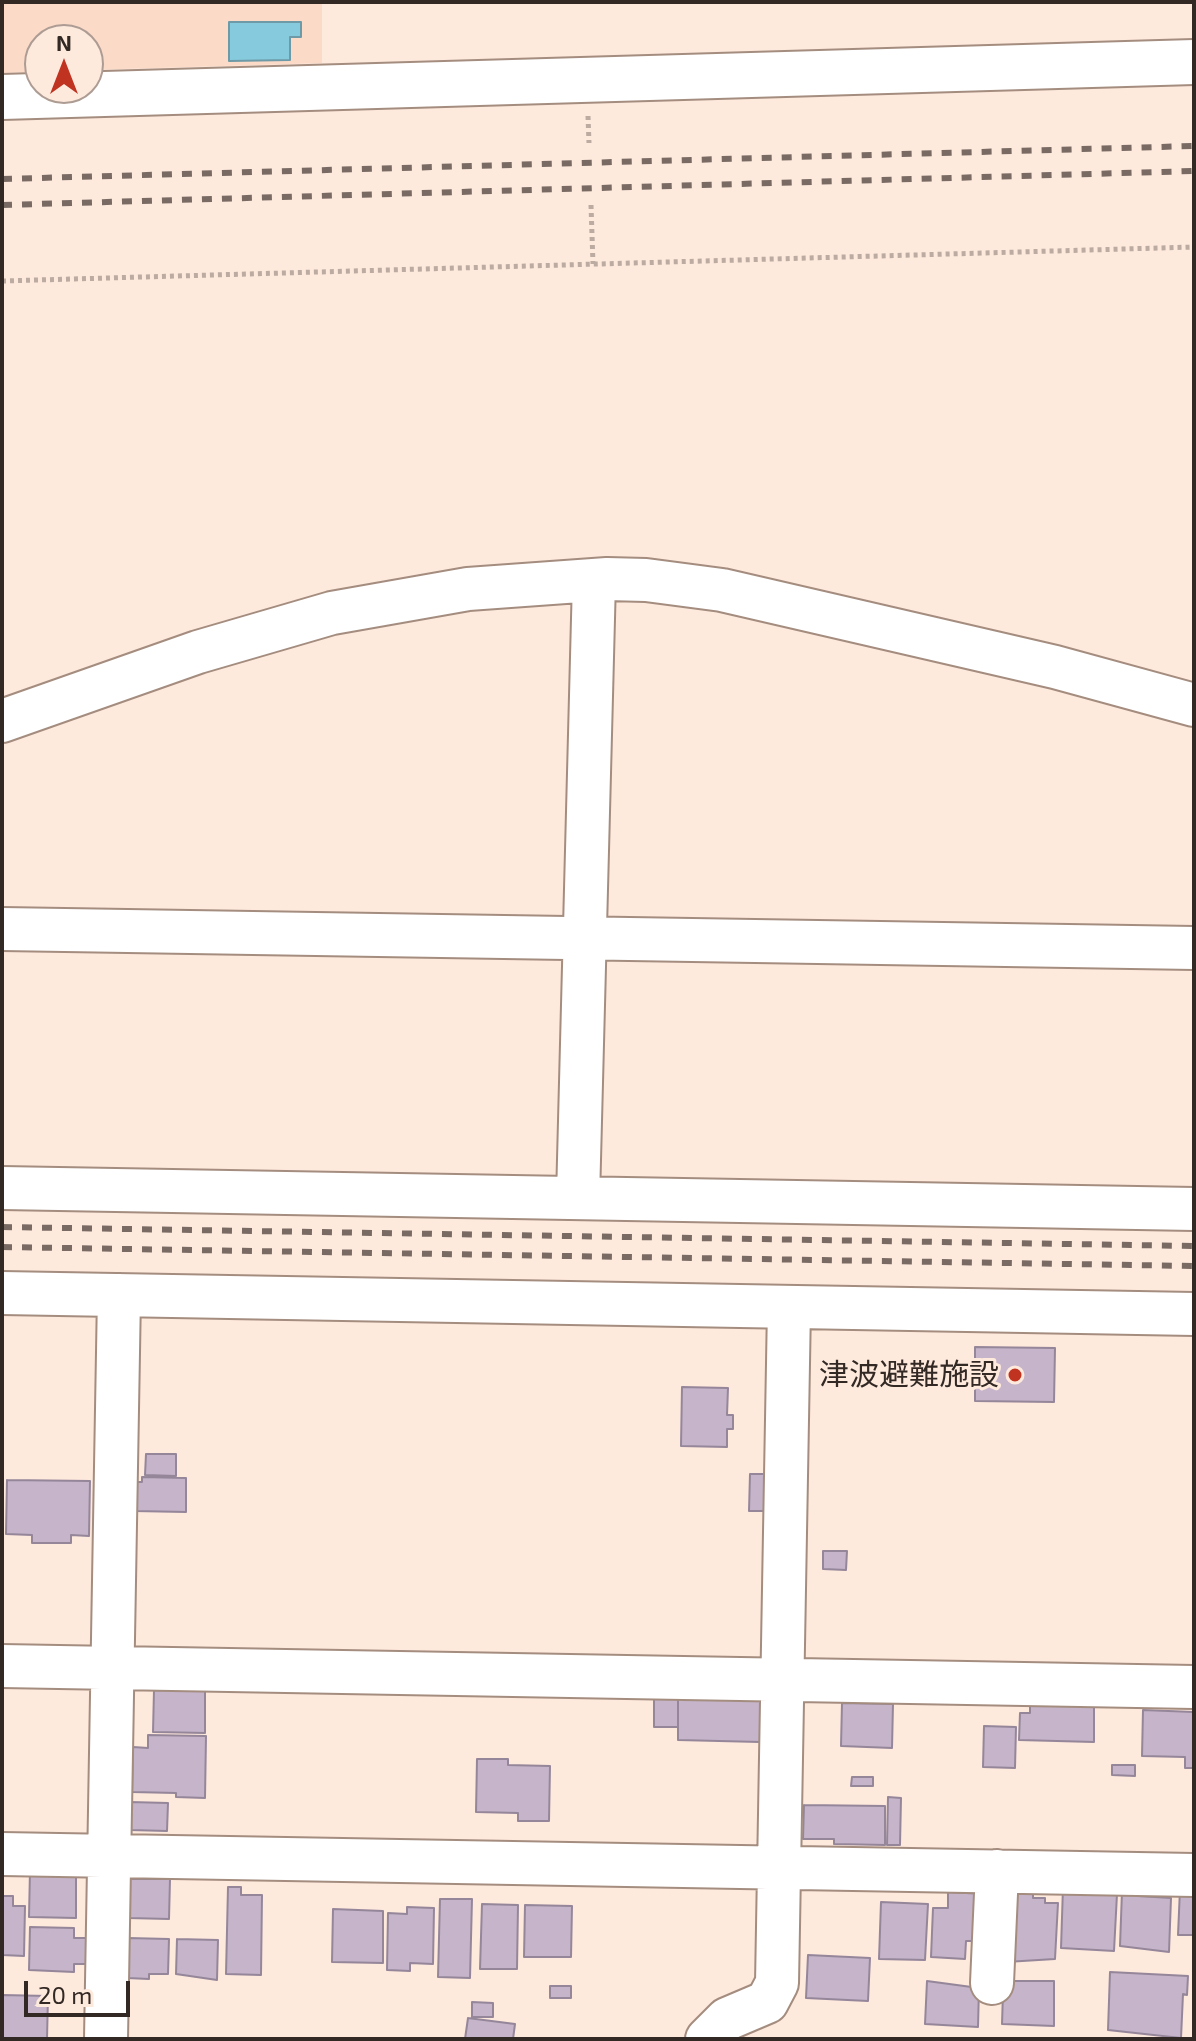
<!DOCTYPE html>
<html>
<head>
<meta charset="utf-8">
<style>
  body { margin:0 }
  #map { position:relative; width:1196px; height:2041px; overflow:hidden; background:#fee9dd; font-family:"Exo 2",sans-serif }
  canvas { display:block }
  .frame { position:absolute; inset:0; border:4px solid #332924; pointer-events:none }
  .north { position:absolute; left:24px; top:24px; width:80px; height:80px; box-sizing:border-box; background:#fee9dd; border:2px solid #ad9c93; border-radius:50%; rotate:0deg; font-size:22px; font-weight:700; line-height:32px; text-align:center; color:#332924 }
  .north::after { content:''; display:block; margin:auto; width:28px; height:36px; background:#bf3320; clip-path:polygon(50% 0,100% 100%,50% 72%,0 100%) }
  .scale { position:absolute; left:24px; top:1981px; width:106px; height:36px; box-sizing:border-box; border:4px solid #332924; border-top:0; padding-left:10px; font-size:24px; line-height:28px; white-space:nowrap; color:#332924; -webkit-text-stroke:6px #fee9dd; paint-order:stroke }
</style>
</head>
<body>
<div id="map">
<canvas width="1196" height="2041"></canvas>
<div class="frame"></div>
<div class="north">N</div>
<div class="scale">20 m</div>
</div>
<script>
const c = document.querySelector('canvas').getContext('2d');
c.lineJoin = 'round';
function paint(path, color) { c.fillStyle = color; c.fill(path, 'evenodd'); }
const toPath = rows => new Path2D(rows.map(r => 'M' + r).join(''));
function strokePath(path, color, width, dash) { c.strokeStyle = color; c.lineWidth = width; c.lineCap = dash ? 'butt' : 'round'; c.setLineDash(dash || []); c.stroke(path); }
function label(font, color, halo, rows, align = 'center') {
  c.font = font + ' "Exo 2","Noto Sans JP",sans-serif'; c.lineWidth = 6; c.setLineDash([]); c.textBaseline = 'middle'; c.strokeStyle = halo; c.fillStyle = color; for (const [text, x, y, turn = 0] of rows) {
    c.save(); c.translate(x, y); c.rotate((+turn || 0) * Math.PI / 180); c.textAlign = isNaN(turn) ? turn : align; if (halo) c.strokeText(text, 0, 0); c.fillText(text, 0, 0); c.restore();
  }
}
paint(toPath([
  [2,2,322,2,322,63,88,70,88,40,40,40,40,72,2,73]
]), '#fcdac8');
const water = toPath([
  [229,22,301,22,301,37,290,37,290,60,229,61,229,22]
]);
paint(water, '#86cadd');
strokePath(water, '#6d9aa6', 2);
const building = toPath([
  [975,1347,1055,1348,1054,1402,975,1401,975,1347],
  [682,1387,728,1388,727,1415,733,1415,733,1429,727,1429,727,1447,681,1446,682,1387],
  [146,1454,176,1454,176,1476,145,1475,146,1454],
  [750,1474,770,1474,770,1511,749,1511,750,1474],
  [142,1477,186,1478,186,1512,134,1511,135,1482,142,1482,142,1477],
  [7,1480,90,1481,89,1536,71,1535,71,1543,32,1543,32,1535,6,1534,7,1480],
  [823,1551,847,1551,846,1570,823,1569,823,1551],
  [154,1690,205,1691,205,1733,153,1732,154,1690],
  [654,1695,678,1695,678,1727,654,1727,654,1695],
  [678,1695,761,1697,760,1742,678,1740,678,1695],
  [842,1703,893,1704,892,1748,841,1746,842,1703],
  [1030,1703,1094,1704,1094,1742,1019,1740,1020,1713,1030,1713,1030,1703],
  [1143,1710,1194,1712,1194,1768,1185,1768,1185,1757,1142,1756,1143,1710],
  [984,1726,1016,1727,1015,1768,983,1767,984,1726],
  [148,1735,206,1736,205,1798,176,1797,176,1793,132,1792,133,1747,148,1748,148,1735],
  [477,1759,508,1759,508,1765,550,1766,549,1821,518,1821,518,1813,476,1812,477,1759],
  [1112,1765,1135,1765,1135,1776,1112,1775,1112,1765],
  [852,1777,873,1777,873,1786,851,1786,852,1777],
  [888,1797,901,1798,900,1845,887,1845,888,1797],
  [130,1802,168,1803,167,1831,130,1830,130,1802],
  [804,1805,885,1806,885,1845,834,1844,834,1839,803,1839,804,1805],
  [30,1870,76,1871,76,1918,29,1917,30,1870],
  [129,1879,170,1879,169,1919,128,1918,129,1879],
  [228,1887,241,1887,241,1895,262,1895,261,1975,226,1974,228,1887],
  [1063,1887,1117,1894,1114,1951,1061,1948,1063,1887],
  [1180,1889,1194,1889,1194,1935,1178,1935,1180,1889],
  [1122,1891,1138,1892,1138,1896,1171,1898,1169,1952,1120,1946,1122,1891],
  [948,1892,984,1894,981,1941,966,1941,965,1959,931,1957,933,1908,948,1908,948,1892],
  [1017,1892,1033,1893,1033,1898,1045,1898,1045,1903,1058,1903,1055,1959,1006,1962,1017,1892],
  [2,1896,13,1896,13,1906,25,1906,24,1956,2,1955,2,1896],
  [440,1899,472,1899,470,1978,438,1977,440,1899],
  [881,1902,928,1904,925,1960,879,1959,881,1902],
  [482,1904,518,1905,517,1969,480,1969,482,1904],
  [525,1905,572,1906,571,1957,524,1957,525,1905],
  [407,1907,434,1908,433,1964,410,1963,410,1971,387,1970,388,1913,407,1914,407,1907],
  [333,1909,383,1911,383,1963,332,1962,333,1909],
  [30,1927,74,1928,74,1938,87,1938,86,1964,74,1964,74,1972,29,1970,30,1927],
  [128,1938,169,1939,168,1974,149,1974,149,1979,127,1978,128,1938],
  [177,1939,218,1940,217,1980,176,1974,177,1939],
  [808,1955,870,1958,868,2001,806,1998,808,1955],
  [1110,1972,1188,1976,1187,1995,1183,1994,1181,2038,1108,2030,1110,1972],
  [927,1981,979,1988,978,2027,925,2024,927,1981],
  [1009,1981,1054,1981,1054,2026,1002,2024,1003,1992,1009,1981],
  [550,1986,571,1986,571,1998,550,1998,550,1986],
  [2,1995,48,1996,47,2039,2,2038,2,1995],
  [472,2002,493,2003,493,2017,472,2017,472,2002],
  [468,2018,515,2024,513,2039,465,2039,468,2018]
]);
paint(building, '#c5b4ca');
strokePath(building, '#95869a', 2);
const street = toPath([
  [2,721,198,652,332,613,468,589,607,579,646,580,722,590,1055,667,1194,705],
  [2,929,1194,948],
  [2,1188,1194,1209],
  [578,1198,594,580],
  [2,1293,1194,1314],
  [2,1666,1194,1687],
  [2,1854,1194,1875],
  [992,1983,997,1871],
  [106,2039,119,1295],
  [707,2039,727,2019,767,2002,777,1983,789,1307]
]);
const secondary = toPath([
  [2,97,1194,62]
]);
strokePath(street, '#a48d7f', 46);
strokePath(secondary, '#a48d7f', 48);
strokePath(toPath([
  [588,116,589,143],
  [591,205,593,264],
  [2,281,1194,247]
]), '#bcaba1', 5, [4, 4]);
strokePath(street, '#fff', 42);
strokePath(secondary, '#fff', 44);
strokePath(toPath([
  [2,179,1194,146],
  [2,205,1194,171],
  [2,1227,1194,1246],
  [2,1247,1194,1266]
]), '#796b64', 6, [10, 10]);
for (const [x, y, r, color] of [
  [1015,1375,8,"#bf3320"]
]) { const dot = new Path2D(); dot.arc(x, y, r, 0, 2 * Math.PI); c.fillStyle = color; c.fill(dot); strokePath(dot, '#fee9dd', 3); }
label('30px', '#332924', '#fee9dd', [
  ["津波避難施設",999,1375]
], 'right');
</script>
</body>
</html>
